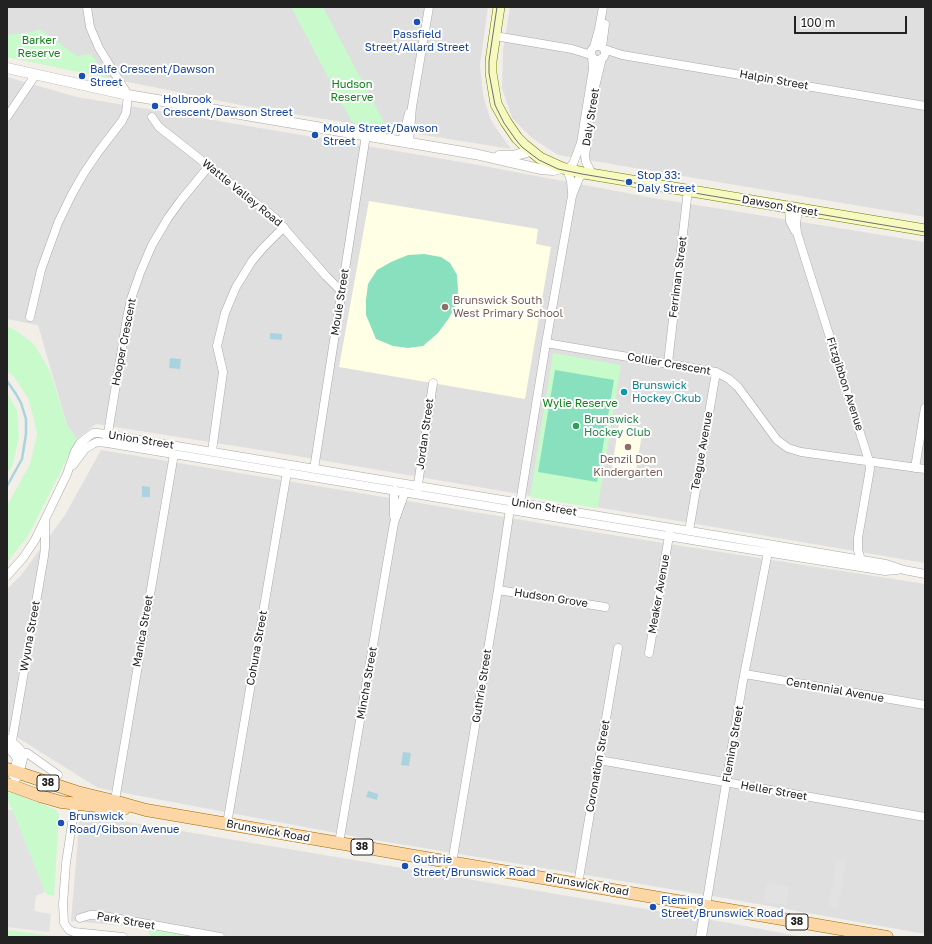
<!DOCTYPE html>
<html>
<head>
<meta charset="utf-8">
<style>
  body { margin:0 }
  #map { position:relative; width:932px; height:944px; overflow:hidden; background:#f2efe9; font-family:"Golos Text",sans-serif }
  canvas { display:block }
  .frame { position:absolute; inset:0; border:8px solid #222; pointer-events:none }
  .scale { position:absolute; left:794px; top:16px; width:113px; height:18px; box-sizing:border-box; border:2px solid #222; border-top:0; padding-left:5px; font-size:12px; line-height:14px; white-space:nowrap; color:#222; -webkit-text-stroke:3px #fff; paint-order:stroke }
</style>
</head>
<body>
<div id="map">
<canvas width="932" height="944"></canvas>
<div class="frame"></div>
<div class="scale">100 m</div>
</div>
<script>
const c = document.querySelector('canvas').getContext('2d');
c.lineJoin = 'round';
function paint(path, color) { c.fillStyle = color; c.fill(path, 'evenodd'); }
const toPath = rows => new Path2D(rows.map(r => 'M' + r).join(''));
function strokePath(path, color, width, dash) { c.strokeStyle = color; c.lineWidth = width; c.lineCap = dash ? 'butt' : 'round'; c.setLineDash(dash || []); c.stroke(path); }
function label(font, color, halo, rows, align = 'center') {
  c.font = font + ' "Golos Text",sans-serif'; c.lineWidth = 4; c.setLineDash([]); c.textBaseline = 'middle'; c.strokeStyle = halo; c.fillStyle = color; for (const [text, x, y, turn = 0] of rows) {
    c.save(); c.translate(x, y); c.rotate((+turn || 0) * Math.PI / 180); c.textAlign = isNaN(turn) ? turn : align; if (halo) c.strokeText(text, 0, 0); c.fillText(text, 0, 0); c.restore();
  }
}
paint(toPath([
  [7,7,488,7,480,65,483,95,490,118,496,128,511,149,250,107,7,57],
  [510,7,925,7,925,217,558,155,532,138,512,118,502,88,503,50],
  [7,77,77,97,473,164,653,198,925,242,925,563,273,452,96,424,77,439,67,425,38,325,7,319],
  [101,450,606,534,925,584,925,934,724,898,363,838,98,788,7,731,7,589,22,574,65,515],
  [80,814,729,923,803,937,151,937,147,928,71,921]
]), '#e0dfdf');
paint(toPath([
  [369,201,538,229,536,244,551,247,525,399,339,367],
  [619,424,643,428,636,470,612,467]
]), '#ffffe5');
paint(toPath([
  [291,7,323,7,387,128,352,122],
  [40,29,77,56,91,54,107,78,7,57,7,35,32,32],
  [7,327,14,329,34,344,50,371,67,425,77,439,28,536,7,562,7,506,30,464,37,435,34,419,28,398,15,378,7,371],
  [553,353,621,365,598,506,596,508,530,497],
  [7,393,17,410,19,437,12,467,7,473],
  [7,791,55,809,59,814,54,896,48,895,45,892,7,798],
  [147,928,200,937,151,937],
  [7,930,63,937,7,937]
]), '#c8facc');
paint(toPath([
  [424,254,441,257,450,263,457,275,458,290,457,303,449,318,438,333,423,346,408,348,393,346,376,339,366,315,366,300,368,284,377,270,391,262,408,255],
  [555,370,614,380,597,482,538,472]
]), '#88e0be');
paint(toPath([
  [7,809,13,811,45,892,36,896,34,911,51,914,49,932,7,927],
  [837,859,846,861,838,908,836,908,829,907],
  [767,883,789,886,786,905,764,901]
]), '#e2e2e2');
paint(toPath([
  [270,333,282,334,282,340,270,339],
  [170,358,181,359,180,369,169,368],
  [142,486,150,487,150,497,142,497],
  [403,752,411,753,409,766,401,765],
  [368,791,378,794,377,800,366,797]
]), '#aad3df');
strokePath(toPath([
  [7,381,16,394,21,403,26,419,26,434,22,459,7,486]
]), '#aad3df', 2.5);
const minor = toPath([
  [495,36,572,49,591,55],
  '591 53a7 7 0 1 1 14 0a7 7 0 1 1-14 0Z',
  [594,47,599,29,603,7],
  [602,47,605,24],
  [604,49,622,55,925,106],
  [595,87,602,58],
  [7,117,36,74],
  [152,117,159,127,275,218,326,276,342,292],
  [589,126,585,156,586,162,592,174],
  [402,141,409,113],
  [409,143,412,107,429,7],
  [572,193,571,181,567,169,573,164,581,143,593,69,592,56],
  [789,207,790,221,795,231],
  [798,209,796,224,797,233,869,461,870,469,858,538,858,550,861,560],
  [30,317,41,270,58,223,72,194,84,173,99,151,122,121,126,113,128,95,99,48,90,27,87,7],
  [546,343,716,372,729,379,738,387,777,440,788,448,801,452,925,469],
  [668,363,688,190],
  [107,439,127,318,131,299,140,273,152,245,168,218,181,200,209,166],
  [212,451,223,372,217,346,225,313,236,287,252,261,263,248,284,227],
  [73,465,85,449,93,444,97,442,107,443,728,546,885,571,897,570],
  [915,468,925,408],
  [314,469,366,135],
  [394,490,394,516],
  [417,491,433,383],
  [520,503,546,343,572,196,579,178,584,173],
  [689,531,716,372],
  [7,576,23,558,35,540,67,474,75,451,80,443,93,433,98,433,738,539,886,564,904,570,925,574],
  [498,590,605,607],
  [649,653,670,530],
  [745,674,925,705],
  [9,739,20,749,23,759,19,774,11,786],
  [8,749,14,754,17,759,13,775],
  [12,751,12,741,44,556,45,547,45,521],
  [21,752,27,753,58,775],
  [599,760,925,817],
  [75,804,66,863,63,904,64,923,69,930,74,932,123,937],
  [114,806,174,454],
  [227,824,287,472],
  [339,843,394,523,405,492],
  [452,863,498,590,510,509],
  [578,884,618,648],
  [706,906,742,686,768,552],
  [80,918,90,915,98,915,220,937]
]);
const tertiary = toPath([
  [7,68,128,95,475,154,540,169,553,170,562,168],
  [499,156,513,156,530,151],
  [701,937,706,906]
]);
const secondary = toPath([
  [499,7,491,61,491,73,496,104,506,122,517,138,524,145,540,158,562,168,584,173,925,230]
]);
const primary = toPath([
  [7,769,77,792,114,801,146,810,887,937],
  [7,784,40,796,61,802,124,809]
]);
strokePath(minor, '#a9a9a9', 9);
strokePath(tertiary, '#a9a9a9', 11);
strokePath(secondary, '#707d05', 12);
strokePath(primary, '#a06b00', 13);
strokePath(minor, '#fff', 8);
strokePath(tertiary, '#fff', 10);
strokePath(secondary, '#f7fabf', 11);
strokePath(primary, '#fcd6a4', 12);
strokePath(toPath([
  [497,7,489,61,489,73,495,105,504,123,516,140,522,147,539,160,558,169,582,174,925,232]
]), '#707070', 1);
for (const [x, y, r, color] of [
  [417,22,4,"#1a4fb4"],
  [82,76,4,"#1a4fb4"],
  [155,106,4,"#1a4fb4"],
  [315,135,4,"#1a4fb4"],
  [629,182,4,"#1a4fb4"],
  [445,307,4,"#8d6e63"],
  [624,392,4,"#0f9aa8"],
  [576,426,4,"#2e9e5b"],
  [628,447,4,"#8d6e63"],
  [61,823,4,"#1a4fb4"],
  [405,866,4,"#1a4fb4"],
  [653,907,4,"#1a4fb4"]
]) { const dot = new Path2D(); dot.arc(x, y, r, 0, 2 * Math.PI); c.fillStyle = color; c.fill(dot); strokePath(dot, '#fff', 1.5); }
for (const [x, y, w] of [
  [48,783,22],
  [362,847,22],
  [797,922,22]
]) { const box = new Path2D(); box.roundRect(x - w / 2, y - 8, w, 16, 3); c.fillStyle = '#fff'; c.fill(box); strokePath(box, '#222', 1); }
label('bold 10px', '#222', null, [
  ["38",48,783],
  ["38",362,847],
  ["38",797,922]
]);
label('11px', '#164399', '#fff', [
  ["Passfield",417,35,"center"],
  ["Street/Allard Street",417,48,"center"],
  ["Balfe Crescent/Dawson",90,70],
  ["Street",90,83],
  ["Holbrook",163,100],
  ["Crescent/Dawson Street",163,113],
  ["Moule Street/Dawson",323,129],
  ["Street",323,142],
  ["Stop 33:",637,176],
  ["Daly Street",637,189],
  ["Brunswick",69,817],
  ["Road/Gibson Avenue",69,830],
  ["Guthrie",413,860],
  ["Street/Brunswick Road",413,873],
  ["Fleming",661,901],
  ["Street/Brunswick Road",661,914]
], 'left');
label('11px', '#0c8416', '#fff', [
  ["Barker",39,41],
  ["Reserve",39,54],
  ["Hudson",352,85],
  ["Reserve",352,98],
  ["Wylie Reserve",580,404]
]);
label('11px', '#222', '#fff', [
  ["Halpin Street",774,80,10],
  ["Daly Street",591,117,-81],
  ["Wattle Valley Road",242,193,39],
  ["Dawson Street",780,206,10],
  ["Ferriman Street",678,277,-83],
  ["Moule Street",340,302,-81],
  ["Hooper Crescent",124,342,-79],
  ["Collier Crescent",669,364,10],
  ["Fitzgibbon Avenue",845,384,72],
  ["Jordan Street",425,434,-82],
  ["Union Street",141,440,9],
  ["Teague Avenue",702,451,-80],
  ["Union Street",544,507,9],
  ["Meaker Avenue",659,594,-80],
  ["Hudson Grove",551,598,9],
  ["Manica Street",143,631,-80],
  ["Wyuna Street",30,636,-80],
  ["Cohuna Street",257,648,-80],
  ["Mincha Street",367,683,-80],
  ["Guthrie Street",482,686,-81],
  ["Centennial Avenue",835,690,10],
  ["Fleming Street",733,744,-80],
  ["Coronation Street",598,766,-80],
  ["Heller Street",774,791,10],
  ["Brunswick Road",268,831,10],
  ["Brunswick Road",587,885,10],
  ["Park Street",126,921,10]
]);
label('11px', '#785e54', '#fff', [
  ["Brunswick South",453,301],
  ["West Primary School",453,314],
  ["Denzil Don",628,460,"center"],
  ["Kindergarten",628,473,"center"]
], 'left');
label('11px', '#0d838f', '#fff', [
  ["Brunswick",632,386],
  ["Hockey Ckub",632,399]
], 'left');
label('11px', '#27864d', '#fff', [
  ["Brunswick",584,420],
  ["Hockey Club",584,433]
], 'left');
</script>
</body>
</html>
